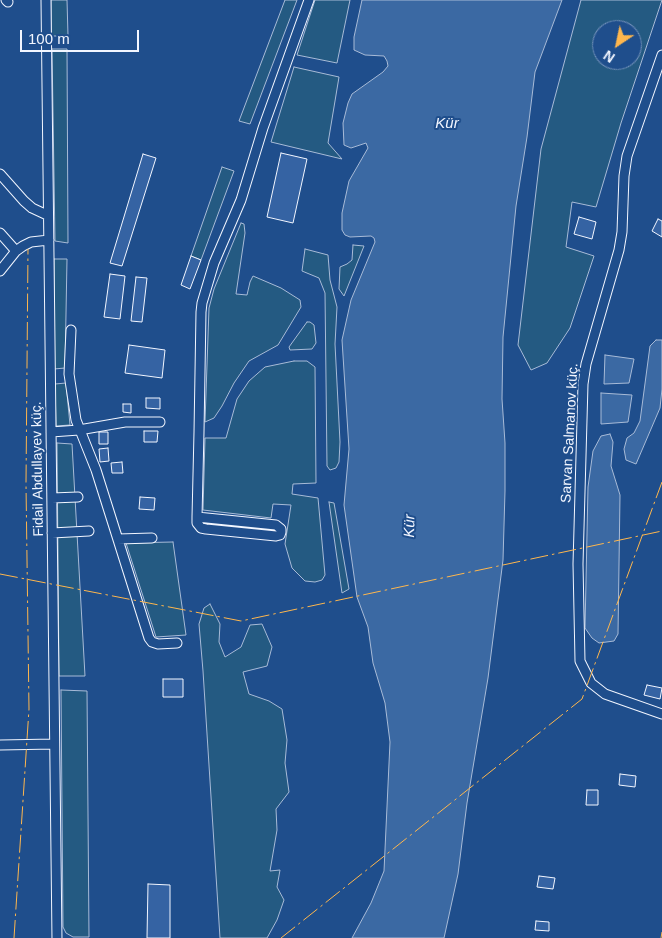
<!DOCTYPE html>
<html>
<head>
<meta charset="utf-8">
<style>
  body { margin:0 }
  #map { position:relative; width:662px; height:938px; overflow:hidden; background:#1f4e8c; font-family:Arial,sans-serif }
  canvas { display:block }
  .north { position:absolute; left:592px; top:20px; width:50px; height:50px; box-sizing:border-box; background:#1f4e8c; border:1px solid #7391ba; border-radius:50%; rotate:214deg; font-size:14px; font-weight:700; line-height:20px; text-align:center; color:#f2f6ff }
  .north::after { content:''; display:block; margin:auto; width:18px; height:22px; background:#ffb74d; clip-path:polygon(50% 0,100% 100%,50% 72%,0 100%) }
  .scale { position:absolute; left:20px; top:30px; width:119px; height:22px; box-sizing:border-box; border:2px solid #f2f6ff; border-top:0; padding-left:6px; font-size:15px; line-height:18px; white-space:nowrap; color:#f2f6ff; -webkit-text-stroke:4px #1f4e8c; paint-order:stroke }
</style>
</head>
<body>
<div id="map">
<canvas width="662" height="938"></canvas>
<div class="north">N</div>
<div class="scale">100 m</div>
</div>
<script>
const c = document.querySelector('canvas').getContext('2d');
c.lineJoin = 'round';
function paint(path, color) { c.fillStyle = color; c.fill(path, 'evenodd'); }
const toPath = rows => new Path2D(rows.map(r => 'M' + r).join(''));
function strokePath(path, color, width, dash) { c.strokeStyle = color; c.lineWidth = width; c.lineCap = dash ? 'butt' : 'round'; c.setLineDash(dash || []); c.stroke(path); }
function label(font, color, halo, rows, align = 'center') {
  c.font = font + ' Arial,sans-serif'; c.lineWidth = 4; c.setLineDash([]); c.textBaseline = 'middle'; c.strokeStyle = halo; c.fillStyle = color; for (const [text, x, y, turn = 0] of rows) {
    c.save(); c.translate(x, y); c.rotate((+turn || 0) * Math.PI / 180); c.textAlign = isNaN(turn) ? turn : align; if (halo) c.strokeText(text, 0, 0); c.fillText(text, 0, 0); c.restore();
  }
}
const green = toPath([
  [51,0,67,0,68,36,51,36,51,0],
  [285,0,297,0,250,124,239,121,285,0],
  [315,0,350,0,337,63,297,55,315,0],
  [581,0,662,0,621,123,596,207,572,202,566,247,594,256,570,328,547,363,531,370,518,345,541,149,581,0],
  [602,30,632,30,632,60,602,60,602,30],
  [52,49,67,49,68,243,55,241,52,49],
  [294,67,339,77,328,143,342,159,271,142,294,67],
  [222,167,234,171,201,260,191,256,222,167],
  [241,223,244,224,245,233,236,294,247,295,250,282,253,276,281,288,300,300,301,307,278,345,249,361,234,383,222,406,214,418,205,422,209,308,214,289,241,223],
  [353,245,364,246,344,296,339,289,340,267,347,264,352,260,353,245],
  [305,249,328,255,330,280,337,307,335,344,340,442,339,462,336,468,330,470,327,466,325,293,319,278,302,271,305,249],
  [54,259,67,259,65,368,54,369,54,259],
  [307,322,310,322,314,325,316,343,312,349,290,350,289,347,307,322],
  [294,361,307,361,315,367,316,483,293,484,292,494,318,498,325,575,322,580,315,582,305,581,292,568,285,544,291,505,273,504,271,518,203,510,205,438,226,438,237,399,249,381,265,367,294,361],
  [66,383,70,425,56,426,55,384,66,383],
  [57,443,72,444,85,676,59,676,57,443],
  [329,502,334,503,349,589,342,593,329,502],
  [173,542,186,635,156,637,126,543,173,542],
  [210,604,220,624,219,642,225,657,241,647,250,625,262,624,272,647,267,666,243,672,249,694,269,701,282,709,287,740,285,763,289,792,276,809,277,830,270,871,280,870,277,887,284,900,277,920,267,938,220,938,203,671,199,624,204,608,210,604],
  [61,690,87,691,89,937,73,937,66,933,63,927,61,690]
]);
paint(green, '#245a82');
strokePath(green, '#a8bbd7', 1);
const water = toPath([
  [362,0,562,0,535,72,527,137,516,206,503,337,502,399,505,443,505,491,503,560,488,678,467,803,458,874,444,938,352,938,371,903,384,871,390,742,385,703,373,663,368,627,357,597,344,505,349,449,342,340,351,300,375,242,374,238,371,236,350,237,345,235,342,230,342,213,349,181,368,148,366,143,351,148,344,145,343,123,348,103,352,94,383,72,388,66,387,61,384,56,365,55,354,50,354,37,362,0],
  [656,340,662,340,662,389,660,408,636,464,626,460,624,449,627,438,634,433,640,421,650,346,656,340],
  [605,355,634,359,629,383,604,384,605,355],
  [601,393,632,395,628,422,601,424,601,393],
  [610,434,613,442,611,466,620,495,618,634,614,641,599,643,592,638,585,628,588,487,593,451,601,436,610,434]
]);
paint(water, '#3b69a3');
strokePath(water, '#a8bbd7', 1);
const building = toPath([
  [281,153,307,159,293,223,267,217,281,153],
  [143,154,156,158,122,266,110,263,143,154],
  [579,217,596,222,592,239,574,234,579,217],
  [658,219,662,221,662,237,652,231,658,219],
  [191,256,201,260,190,289,181,285,191,256],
  [110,274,125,276,120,319,104,317,110,274],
  [136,277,147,278,142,322,131,321,136,277],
  [129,345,165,350,162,378,125,373,129,345],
  [146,398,160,398,160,409,146,408,146,398],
  [123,404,131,404,131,413,123,412,123,404],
  [144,431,158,431,157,442,144,442,144,431],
  [99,432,108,432,108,444,99,444,99,432],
  [108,448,109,461,100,462,99,449,108,448],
  [122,462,123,473,112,473,111,463,122,462],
  [140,497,155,498,154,510,139,509,140,497],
  [163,679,183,679,183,697,163,697,163,679],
  [647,685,662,688,660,699,644,695,647,685],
  [620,774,636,776,635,787,619,785,620,774],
  [587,790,598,790,598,805,586,805,587,790],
  [539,876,555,878,553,889,537,887,539,876],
  [148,884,170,885,170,938,147,938,148,884],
  [536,921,549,922,549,931,535,930,536,921]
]);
paint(building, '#3563a3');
strokePath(building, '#f2f6ff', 1);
const minor = toPath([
  [6,0,8,2],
  [46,0,57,938],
  [662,55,627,156,624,176,622,232,619,250,586,364,583,384,578,564,580,661,591,683,605,694,662,714],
  [0,174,24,201,32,208,47,215],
  [0,233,16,251],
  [0,271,16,251,23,246,31,242,49,240],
  [71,330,69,374,76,420,96,470,149,638,152,642,158,644,177,643],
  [51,432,79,430,125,422,160,422],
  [52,498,78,497],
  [197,517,276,525,281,529,281,532,280,535,276,536,206,529,201,528,197,523,197,517,199,432,201,312,202,303,214,263,241,200,263,128,309,0],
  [52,533,89,531],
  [118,539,152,538],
  [0,745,54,744]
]);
strokePath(minor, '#f2f6ff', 11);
strokePath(minor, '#1f4e8c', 9);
strokePath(toPath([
  [0,574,241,621,662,531],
  [14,938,29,709,26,484,28,249],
  [281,938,582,699,662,482],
  [661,938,662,932]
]), '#ffb74d', 1, [18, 4, 2.5, 4]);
label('14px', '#f2f6ff', '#1f4e8c', [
  ["Sarvan Salmanov küç.",570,433,-87],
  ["Fidail Abdullayev küç.",38,469,-91]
]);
label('italic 15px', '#f2f6ff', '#1f4e8c', [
  ["Kür",447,124],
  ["Kür",410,526,-89]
]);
</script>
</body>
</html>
